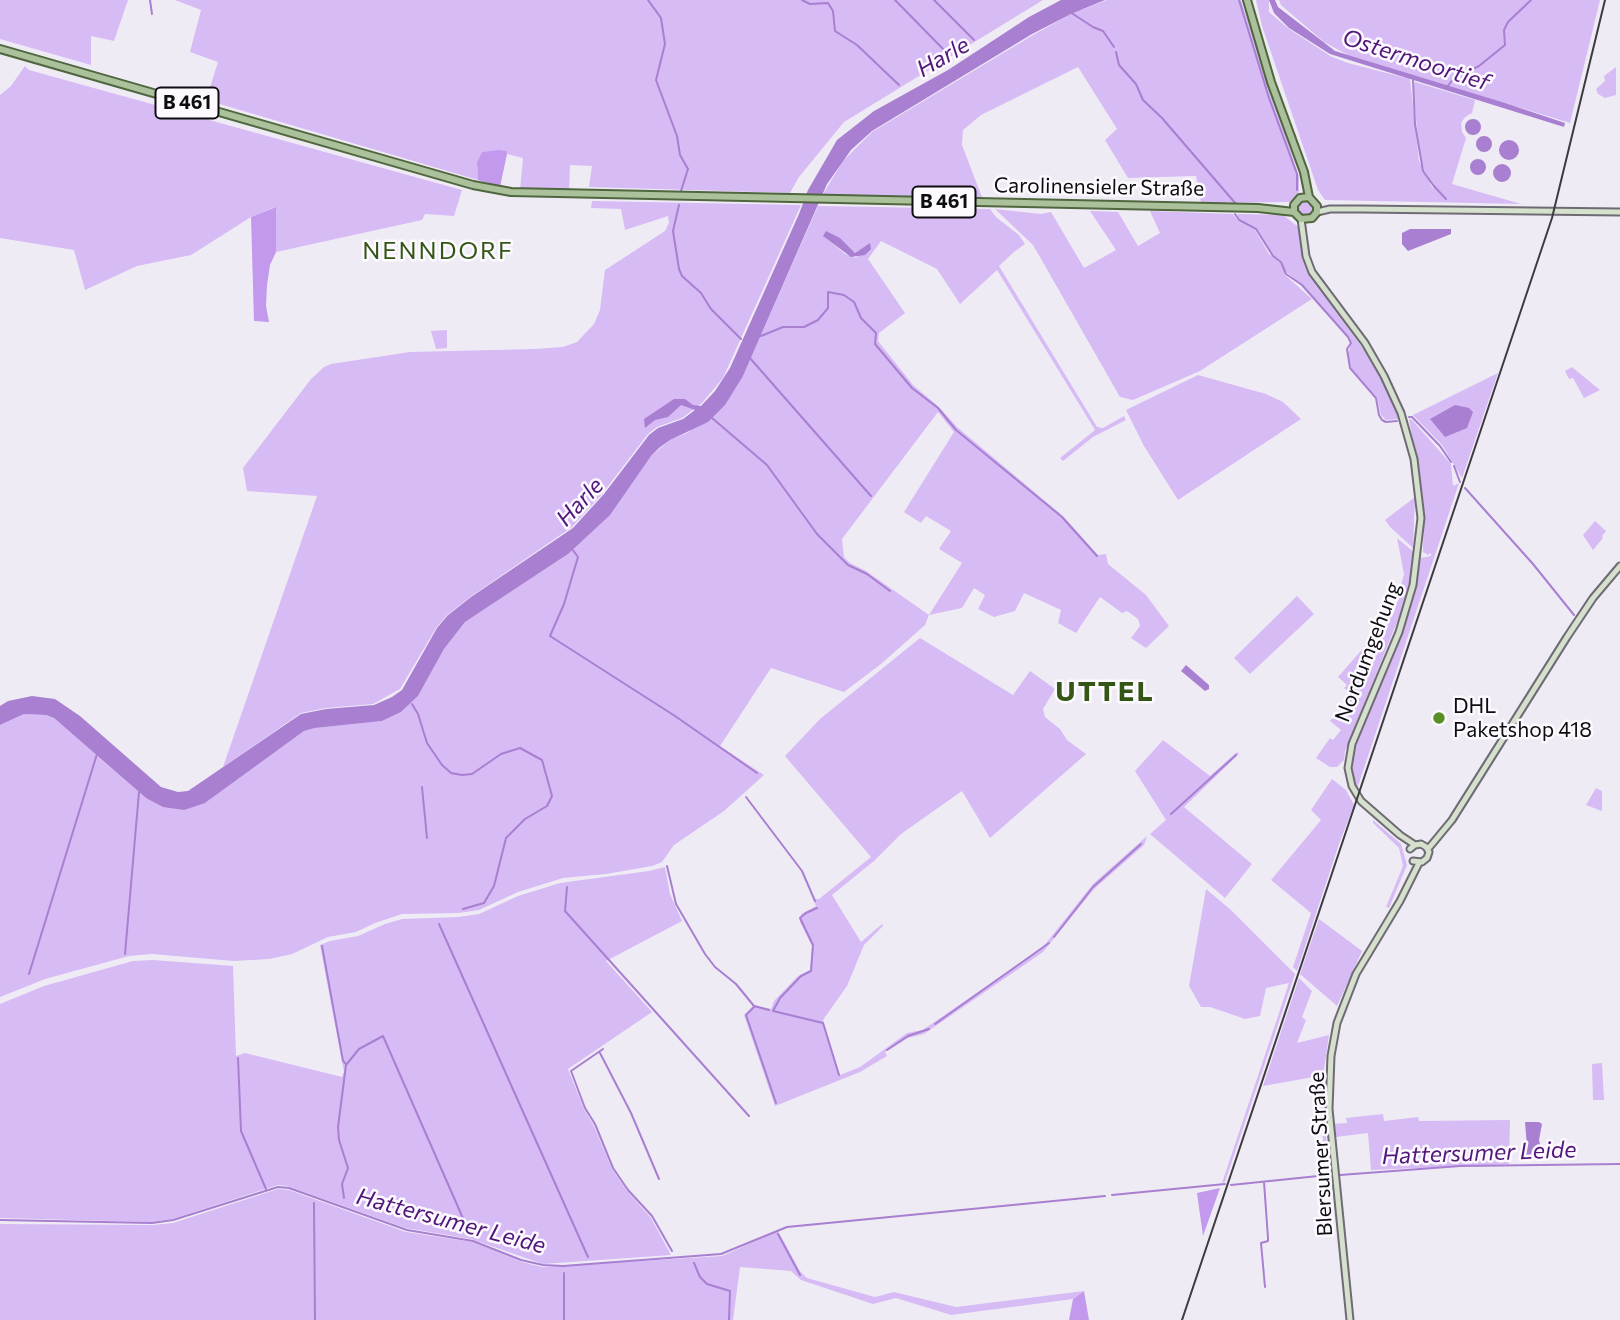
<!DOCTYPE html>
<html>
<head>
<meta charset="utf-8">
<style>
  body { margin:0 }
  canvas { display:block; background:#efebf5 }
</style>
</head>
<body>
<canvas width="1620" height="1320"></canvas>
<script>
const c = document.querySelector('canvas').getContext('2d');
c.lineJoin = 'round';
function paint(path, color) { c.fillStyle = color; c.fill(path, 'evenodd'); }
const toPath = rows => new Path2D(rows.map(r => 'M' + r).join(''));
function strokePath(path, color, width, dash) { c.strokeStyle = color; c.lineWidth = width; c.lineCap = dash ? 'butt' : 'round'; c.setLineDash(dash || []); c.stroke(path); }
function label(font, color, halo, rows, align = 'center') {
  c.font = font + ' Commissioner,sans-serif'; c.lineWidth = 5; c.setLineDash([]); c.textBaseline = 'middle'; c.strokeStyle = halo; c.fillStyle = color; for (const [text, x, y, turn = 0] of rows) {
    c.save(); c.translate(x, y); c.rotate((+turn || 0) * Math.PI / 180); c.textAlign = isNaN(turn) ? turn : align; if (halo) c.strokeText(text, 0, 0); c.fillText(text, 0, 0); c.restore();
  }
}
paint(toPath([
  [0,0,128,0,114,41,91,36,91,65,0,39],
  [175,0,1043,0,844,122,799,177,790,193,589,187,592,166,570,165,569,192,540,188,520,190,523,158,507,154,505,151,482,152,477,162,478,180,206,100,218,62,190,52,201,10],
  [1107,0,1241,0,1299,176,1299,192,1290,202,1201,203,1196,176,1128,178,1105,140,1117,129,1078,67,981,115,963,130,962,145,983,200,823,194,843,161,872,132,1033,35,1071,14],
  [1256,0,1269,0,1269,12,1289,29,1332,57,1348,63,1410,79,1419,161,1433,189,1433,185,1424,171,1419,148,1413,88,1415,82,1475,100,1472,113,1465,117,1461,123,1462,132,1466,138,1452,184,1521,204,1325,200,1318,190,1262,26],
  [1279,0,1600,0,1570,123,1348,55,1324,42,1281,5],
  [25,66,29,70,462,190,454,216,425,214,422,220,276,252,275,207,251,217,191,255,137,266,85,290,74,250,0,238,0,95,11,86],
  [1616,67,1616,95,1605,98,1598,94,1596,89,1605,81,1604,76],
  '1297 208a8 8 0 1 1 16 0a8 8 0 1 1-16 0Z',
  [592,201,801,205,723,378,702,403,682,418,657,427,648,434,602,494,572,527,470,597,446,616,436,628,400,689,373,704,326,708,301,713,223,767,317,496,247,491,243,468,311,379,324,367,331,364,410,352,535,349,563,347,577,342,594,324,600,310,605,270,665,231,669,223,668,216,625,230,621,209,591,208],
  [818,206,990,209,996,217,1019,235,1025,244,1014,252,999,266,1097,427,1103,428,1124,416,1126,420,1093,437,1063,461,1060,458,1095,430,997,270,960,304,937,269,881,241,868,259,905,313,879,333,878,341,913,385,938,406,957,427,1063,516,1098,555,1106,554,1108,564,1146,595,1169,626,1146,648,1131,638,1140,626,1138,619,1127,611,1122,613,1100,597,1076,633,1058,623,1061,610,1024,593,1015,611,994,617,978,609,985,595,974,588,962,608,929,615,925,625,881,664,844,692,771,668,720,746,764,775,724,811,674,845,662,862,652,866,606,874,563,878,518,892,479,910,459,913,402,914,375,923,356,932,328,937,292,954,269,959,234,961,152,954,129,956,45,979,0,997,0,725,24,714,46,715,54,718,146,798,205,803,304,731,315,728,382,721,401,712,418,696,444,649,465,622,568,554,651,456,670,440,689,432,743,376],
  [834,235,855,253,866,246,856,258,845,254,824,236],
  [938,412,954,432,904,512,921,523,926,516,951,531,939,549,962,563,929,615,866,571,850,563,844,557,842,539],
  [995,209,1041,214,1051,212,1084,268,1116,250,1090,211,1118,212,1138,246,1160,233,1150,211,1233,214,1238,221,1255,230,1269,254,1281,263,1284,270,1282,261,1273,256,1256,228,1239,220,1237,214,1283,215,1301,229,1304,258,1310,274,1368,356,1388,390,1399,419,1386,420,1381,415,1377,397,1351,368,1348,354,1351,343,1348,337,1302,285,1284,270,1285,275,1312,299,1200,371,1133,400,1120,397,1033,245],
  [447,330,447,348,436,349,431,331],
  [1572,367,1600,390,1584,398,1573,378,1569,379,1565,371],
  [1498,373,1462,478,1442,445,1413,415],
  [1198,375,1266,394,1283,402,1301,419,1178,500,1144,446,1126,410],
  [1409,419,1412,420,1451,464,1453,486,1459,483,1357,789,1352,772,1353,749,1406,619,1416,582,1420,558,1431,556,1431,553,1428,555,1423,552,1424,507],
  [1415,497,1413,548,1390,527,1385,520],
  [1595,521,1606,531,1602,536,1603,538,1593,550,1583,535],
  [1397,538,1415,553,1408,595,1345,751,1344,760,1337,767,1330,767,1316,758,1330,738,1333,740,1341,730,1330,721,1354,696,1344,688,1347,685,1338,677,1394,613,1404,574],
  [1297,596,1314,614,1250,674,1234,658],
  [920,638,1013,695,1030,671,1055,689,1043,709,1045,717,1060,729,1067,740,1086,754,990,838,962,791,901,834,874,861,832,895,861,942,882,924,883,926,864,945,847,986,823,1020,840,1075,860,1067,907,1033,922,1030,933,1023,1043,947,1093,884,1147,836,1144,845,1094,889,1043,952,924,1034,908,1038,885,1052,887,1056,860,1072,775,1106,744,1015,754,1005,771,1009,774,1001,798,976,810,970,812,946,800,922,801,914,816,906,813,899,819,899,871,857,785,756,820,719],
  [1163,740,1210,776,1237,752,1239,754,1184,807,1252,864,1225,898,1150,834,1166,820,1135,771],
  [1332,779,1346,790,1354,805,1340,841,1297,971,1293,967,1311,913,1271,880,1321,820,1311,810],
  [1596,788,1602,791,1602,811,1586,805],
  [1373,820,1401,844,1407,865,1389,908,1386,907,1403,866,1399,848,1373,823],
  [665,867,670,894,682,921,606,961,652,1012,568,1069,584,1109,593,1124,612,1169,627,1191,651,1218,671,1255,543,1264,471,1239,406,1228,287,1186,278,1185,172,1219,151,1222,0,1218,0,1004,44,986,133,961,153,960,233,966,236,1056,245,1053,342,1077,344,1072,320,945,330,941,358,936,385,924,402,919,458,917,479,914,518,896,560,883,649,871],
  [1206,889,1231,910,1295,974,1225,1182,1222,1183,1289,983,1266,988,1260,1016,1245,1019,1210,1007,1201,1007,1189,986],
  [1319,919,1362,951,1337,1006,1300,974],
  [1299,978,1312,991,1302,1017,1306,1020,1297,1043,1329,1035,1323,1076,1328,1172,1325,1173,1319,1076,1263,1086],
  [1602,1063,1604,1100,1593,1100,1592,1064],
  [1383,1114,1384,1121,1418,1117,1419,1121,1510,1120,1509,1164,1371,1170,1368,1133,1336,1137,1333,1124,1347,1123,1346,1118],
  [278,1189,289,1190,406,1232,473,1242,522,1262,542,1267,722,1256,778,1231,800,1271,807,1278,875,1297,894,1292,956,1307,1084,1291,1073,1299,951,1315,896,1298,873,1304,801,1280,791,1271,740,1267,733,1320,0,1320,0,1224,153,1225,173,1223]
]), '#d7bbf5');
paint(toPath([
  [499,150,506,151,507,154,500,187,478,180,477,162,482,152],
  [276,207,276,252,270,265,267,285,266,306,269,322,254,321,251,217],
  [1220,1188,1203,1236,1197,1193],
  [1084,1291,1089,1320,1069,1320,1073,1299]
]), '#c399ee');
paint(toPath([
  [1061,0,1105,0,1071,14,1032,34,872,131,851,150,827,184,743,376,725,405,708,422,670,440,659,448,651,456,610,515,568,554,465,622,444,649,418,696,401,712,382,721,315,728,304,731,205,803,184,810,163,807,146,798,54,718,46,715,24,714,0,725,0,706,8,701,32,696,55,699,80,716,161,787,178,792,188,791,301,714,326,709,374,705,392,697,402,690,437,628,447,616,471,597,573,528,604,494,649,435,658,428,683,419,695,410,681,405,668,417,655,420,645,428,644,419,674,399,685,399,693,405,701,406,715,391,730,368,799,214,808,190,837,140,874,111,948,70,1029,17],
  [1269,0,1275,0,1278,7,1335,51,1502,102,1565,123,1564,127,1330,54,1289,28,1274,13],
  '1465 127a8 8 0 1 1 16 0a8 8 0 1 1-16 0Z',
  '1476 144a8 8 0 1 1 16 0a8 8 0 1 1-16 0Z',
  '1499 150a10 10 0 1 1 20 0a10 10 0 1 1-20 0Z',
  '1470 167a8 8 0 1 1 16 0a8 8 0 1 1-16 0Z',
  '1493 173a9 9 0 1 1 18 0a9 9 0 1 1-18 0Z',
  [1410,229,1451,229,1451,234,1408,251,1402,244,1402,233],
  [826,231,840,238,855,253,870,243,871,249,865,255,851,257,823,236],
  [1455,405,1469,408,1473,412,1467,428,1445,437,1430,419],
  [1186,665,1209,685,1209,689,1205,691,1181,671],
  [1525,1122,1539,1122,1542,1124,1539,1140,1542,1153,1540,1155,1524,1155,1527,1147]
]), '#a87fd1');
strokePath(toPath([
  [150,0,152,14],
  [648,0,661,18,665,44,656,80,677,136,680,155,688,169,681,191],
  [802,0,810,4,828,3,833,11,835,31,857,45,899,85],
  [895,0,948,54],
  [934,0,974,40],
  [1239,0,1269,98,1297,174,1297,190],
  [1070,12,1093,27,1103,31,1114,47],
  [1116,52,1119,65,1136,84,1143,100,1162,118,1236,204],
  [1413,80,1415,124,1423,171,1433,185,1446,199],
  [1447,87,1454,78,1479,66,1505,45,1504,30,1508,22,1531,0],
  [679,205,673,231,679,269,682,276,701,293,711,309,741,339],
  [1235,214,1239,220,1256,229,1273,256,1281,262,1286,274,1302,285,1348,337,1351,343,1347,349,1350,368,1376,398,1379,415,1382,420,1386,422,1397,421],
  [761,336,783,327,804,327,818,320,828,308,828,292,844,295,854,302,861,318,876,333,875,344,912,388,938,408,956,430,1062,517,1097,556],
  [749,357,871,496],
  [1409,417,1412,417,1440,446,1451,462],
  [712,418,767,465,817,534,848,565,867,574,890,591],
  [1454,466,1460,482],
  [1465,488,1533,564,1574,615],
  [572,549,578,557,564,604,550,636,675,716,757,773],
  [412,704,418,714,427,743,442,765,451,773,462,775,472,774,501,754,520,748,542,760,552,796,547,806,525,819,506,838,494,886,484,903,463,909],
  [422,787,427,838],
  [746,797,802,871,815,901],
  [1171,814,1236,755],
  [667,866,676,904,705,954,715,967,736,984,754,1006,769,1010],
  [567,887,565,911,749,1116],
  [817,908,806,913,800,918,813,945,811,971,801,976,780,998,773,1011,823,1023,839,1075],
  [439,924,588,1257],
  [1054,937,1093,887,1141,844],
  [322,946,343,1061,346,1064],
  [125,954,139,792],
  [29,974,97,754],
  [754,1007,746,1015,776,1103],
  [935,1024,1049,943],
  [603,1049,571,1071,585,1108,595,1124,613,1168,628,1190,652,1216,672,1251],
  [887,1050,908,1036,929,1029],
  [600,1053,631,1113,659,1179],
  [238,1058,241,1131,266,1189],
  [1340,1175,1460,1166,1620,1164],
  [1264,1182,1268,1238,1268,1241,1261,1243,1265,1287],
  [1231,1185,1328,1175],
  [1112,1195,1225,1184],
  [344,1198,342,1184,348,1168,339,1140,338,1127,346,1065,359,1049,383,1036,469,1232],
  [314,1203,315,1320],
  [0,1220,152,1223,173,1220,278,1187,289,1188,407,1230,473,1241,521,1260,543,1265,563,1266,721,1254,787,1227,1105,1196],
  [778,1234,800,1275],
  [694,1263,700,1277,707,1284,730,1291,729,1320],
  [564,1320,564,1273]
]), '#a87fd1', 2);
const secondary = toPath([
  [1317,212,1330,209,1361,209,1620,212],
  [1301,219,1306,256,1312,272,1365,343,1384,376,1401,413,1414,459,1421,518,1413,585,1399,632,1352,744,1348,768,1352,786,1361,801,1400,835,1415,845],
  [1410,849,1415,845,1421,844,1426,847,1429,852,1427,858,1422,862,1413,861],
  [1428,849,1452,820,1567,637,1593,598,1620,566],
  [1350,1320,1329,1109,1331,1056,1337,1023,1356,974,1400,901,1419,863]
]);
const primary = toPath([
  [1247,0,1271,82,1304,172,1309,197,1317,206,1317,212,1312,218,1301,219,1294,212,1294,205,1300,198,1309,197],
  [0,49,473,185,511,192,1258,208,1294,212]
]);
strokePath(secondary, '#6f6b74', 9);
strokePath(primary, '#4f663e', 10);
strokePath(secondary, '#d5e0cd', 5);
strokePath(primary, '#abc19b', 6);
strokePath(toPath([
  [1182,1320,1552,218,1605,0]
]), '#3d3b40', 2);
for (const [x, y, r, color] of [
  [1439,718,7,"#5a8e27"]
]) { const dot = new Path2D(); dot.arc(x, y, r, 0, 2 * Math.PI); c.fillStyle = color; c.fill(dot); strokePath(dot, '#fcf9ff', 2.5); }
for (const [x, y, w] of [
  [187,103,63],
  [944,202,63]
]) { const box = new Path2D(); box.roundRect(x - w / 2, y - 15.5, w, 31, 5); c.fillStyle = '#fcf9ff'; c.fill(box); strokePath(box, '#0d0c0f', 2); }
label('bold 19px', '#0d0c0f', null, [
  ["B 461",187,103],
  ["B 461",944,202]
]);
label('21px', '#0d0c0f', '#fcf9ff', [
  ["Carolinensieler Straße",1099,187,1],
  ["Nordumgehung",1368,652,-69],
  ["Blersumer Straße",1321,1154,-93]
]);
label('21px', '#0d0c0f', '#fcf9ff', [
  ["DHL",1453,706],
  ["Paketshop 418",1453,730]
], 'left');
label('italic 23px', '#501679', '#fcf9ff', [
  ["Harle",943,57,-30],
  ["Ostermoortief",1416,60,18],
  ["Harle",580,502,-47],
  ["Hattersumer Leide",1479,1153,-2],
  ["Hattersumer Leide",451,1221,15]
]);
c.letterSpacing = '2px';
label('24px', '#345615', '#fcf9ff', [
  ["NENNDORF",438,251]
]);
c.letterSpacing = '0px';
c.letterSpacing = '2px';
label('bold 28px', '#345615', '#fcf9ff', [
  ["UTTEL",1105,692]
]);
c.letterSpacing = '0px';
</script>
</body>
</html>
